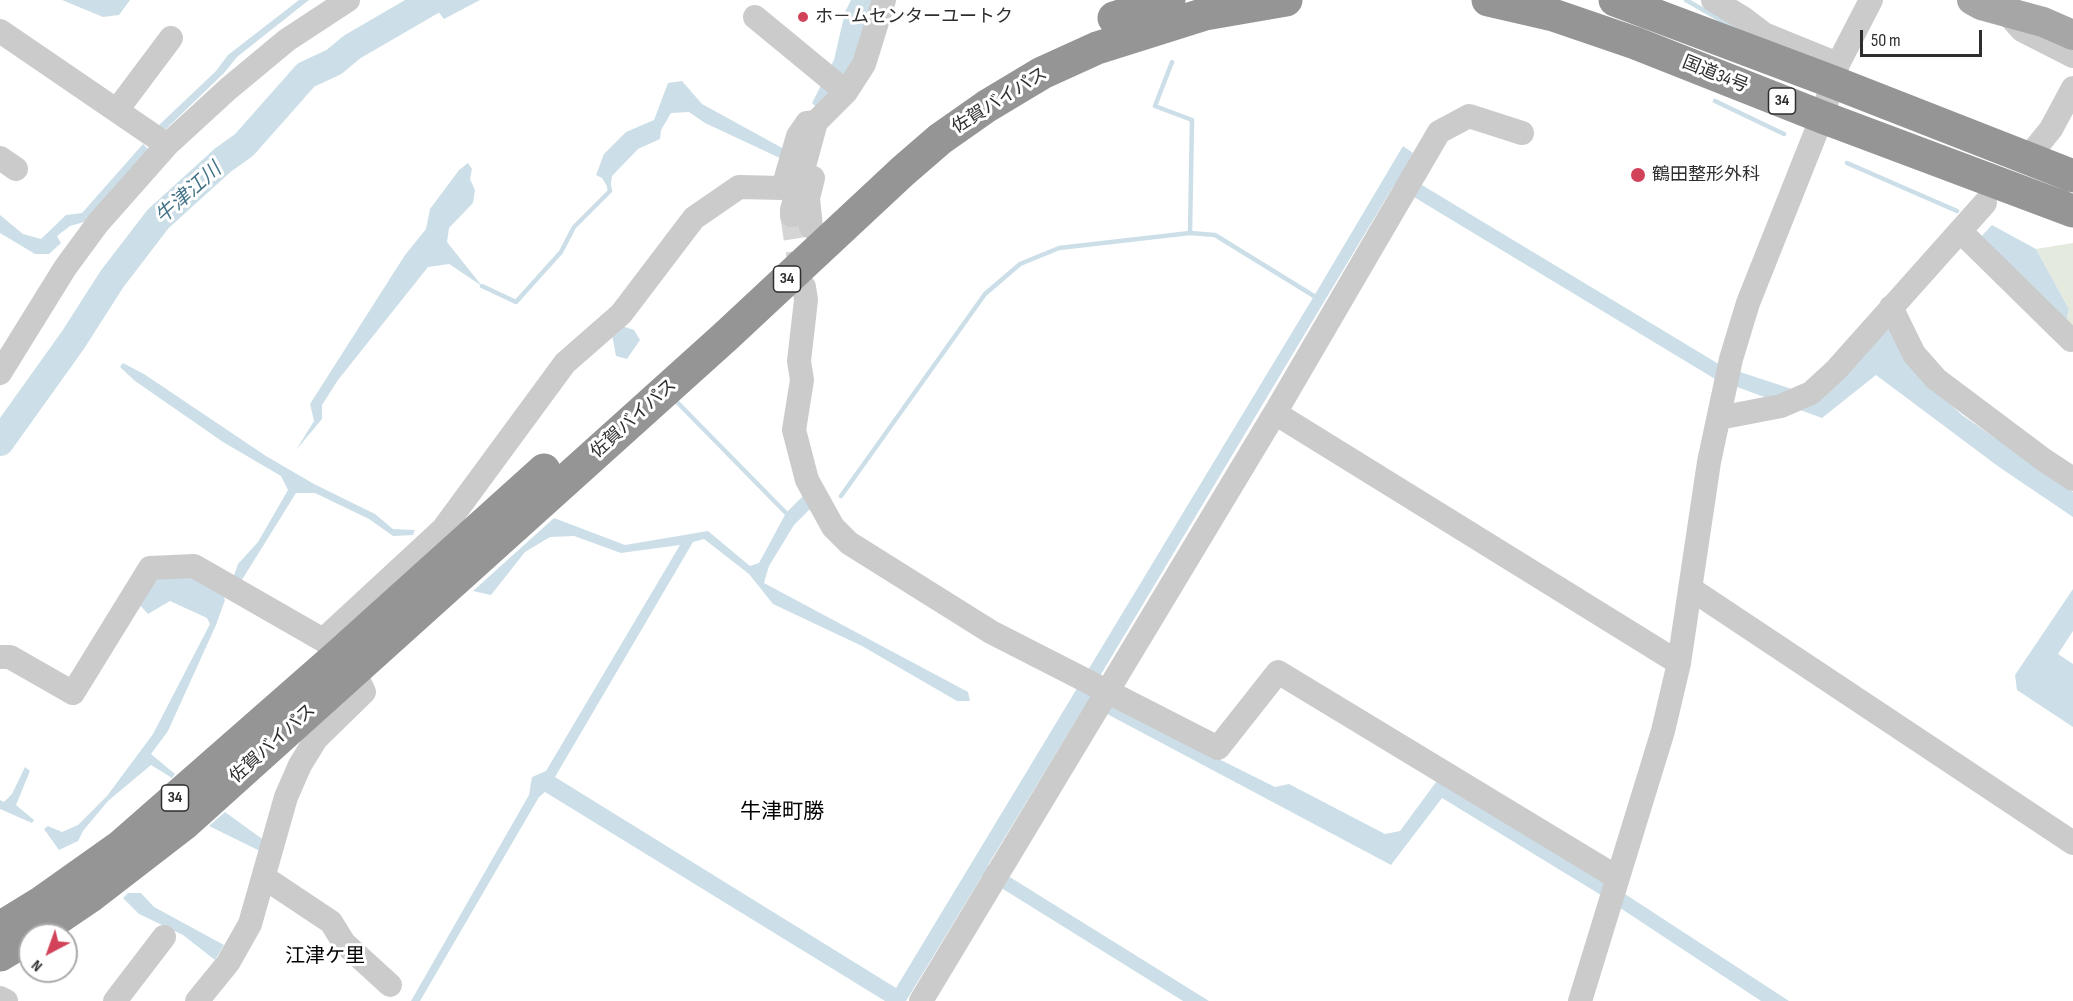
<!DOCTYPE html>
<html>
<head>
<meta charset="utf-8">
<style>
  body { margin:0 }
  #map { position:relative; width:2073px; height:1001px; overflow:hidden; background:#fff; font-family:"Sofia Sans Condensed",sans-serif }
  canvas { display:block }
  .north { position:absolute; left:18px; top:923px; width:60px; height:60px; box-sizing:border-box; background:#fff; border:2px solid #ababab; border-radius:50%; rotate:221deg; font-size:16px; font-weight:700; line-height:24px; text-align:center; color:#2e2e2e }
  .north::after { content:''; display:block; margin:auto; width:21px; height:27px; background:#d2435a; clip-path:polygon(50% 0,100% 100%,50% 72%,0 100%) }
  .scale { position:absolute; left:1860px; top:30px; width:122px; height:27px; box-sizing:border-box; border:3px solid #2e2e2e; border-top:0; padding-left:8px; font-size:18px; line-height:21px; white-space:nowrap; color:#2e2e2e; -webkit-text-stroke:4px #fff; paint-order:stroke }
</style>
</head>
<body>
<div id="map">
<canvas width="2073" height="1001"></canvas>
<div class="north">N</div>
<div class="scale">50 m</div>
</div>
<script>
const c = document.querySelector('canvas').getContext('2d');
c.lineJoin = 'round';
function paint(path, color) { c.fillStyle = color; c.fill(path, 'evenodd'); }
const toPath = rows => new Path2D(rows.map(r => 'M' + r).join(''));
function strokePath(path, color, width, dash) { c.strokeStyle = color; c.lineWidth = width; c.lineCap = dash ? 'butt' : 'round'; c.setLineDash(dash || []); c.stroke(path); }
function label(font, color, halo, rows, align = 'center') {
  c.font = font + ' "Sofia Sans Condensed","Noto Sans JP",sans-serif'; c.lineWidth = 6; c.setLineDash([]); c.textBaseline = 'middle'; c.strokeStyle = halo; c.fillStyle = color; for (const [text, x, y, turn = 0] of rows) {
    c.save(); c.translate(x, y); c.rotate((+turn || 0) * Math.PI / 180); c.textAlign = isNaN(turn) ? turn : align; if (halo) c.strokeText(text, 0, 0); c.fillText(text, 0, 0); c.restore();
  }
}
paint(toPath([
  [2073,243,2073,343,2065,325,2069,309,2036,249]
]), '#e5eade');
paint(toPath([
  [62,0,130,0,119,15,103,17],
  [299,0,309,0,237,57,224,73,164,131,158,126,216,71,228,55],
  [429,0,480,0,444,19],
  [851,0,874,0,856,63,818,109,812,103,834,60,845,12],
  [682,81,702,104,784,149,782,159,705,123,689,112,671,113,661,130,660,139,638,149,612,176,610,191,602,178,596,175,604,154,626,132,654,120,668,83],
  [143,144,148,149,84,222,70,226,57,236,61,243,49,254,35,254,0,233,0,215,23,234,41,239,66,215,82,213],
  [1403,146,1413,153,1402,173,1722,366,1813,396,1890,328,1912,368,1962,415,2073,492,2073,517,1999,467,1876,375,1822,418,1715,379,1394,185,1091,691,1094,697,1275,787,1289,784,1385,834,1400,831,1439,778,1602,879,1789,1001,1761,1001,1596,892,1442,798,1391,865,1094,707,1083,709,988,865,1013,879,1209,1001,1183,1001,982,876,906,1001,885,1001,545,792,539,797,420,1001,411,1001,529,795,532,777,546,771,680,545,621,553,574,536,550,537,525,552,491,595,473,591,554,518,625,545,708,531,750,566,759,563,786,513,804,495,810,509,794,525,769,566,764,583,968,692,970,701,957,701,862,646,773,604,749,574,704,539,693,542,555,777,896,988,1314,296],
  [468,163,472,169,470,179,475,190,473,203,449,228,447,242,482,286,449,264,428,267,338,380,322,405,322,419,296,450,314,421,310,404,405,255,426,229,430,209,459,170],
  [1992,225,2036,249,2069,309,2065,325,1979,239],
  [622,326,634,330,640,340,627,359,616,356,612,335],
  [123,363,144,374,266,456,314,484,375,514,393,529,415,530,413,535,393,536,369,519,315,493,296,493,240,583,233,578,238,564,258,542,288,490,281,476,223,442,135,381,120,367],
  [158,574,193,574,223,595,225,600,216,625,168,731,151,754,175,774,172,778,151,765,108,801,83,831,78,841,59,850,44,829,48,826,62,832,78,825,107,796,153,734,210,624,207,618,170,601,148,614,138,603],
  [2073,589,2073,631,2058,654,2073,664,2073,727,2017,690,2015,675],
  [25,767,30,771,16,805,34,820,32,823,0,809,0,800,4,802,12,794],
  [225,812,265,841,260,851,209,826],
  [128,893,141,893,154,907,224,945,215,960,183,935,139,914,123,898]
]), '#ccdfe8');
strokePath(toPath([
  [1686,0,1733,27],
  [1172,62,1155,106,1192,120,1190,233],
  [1715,101,1784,134],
  [1847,163,1957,211],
  [482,286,516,302,561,252,574,227,610,191,609,186],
  [676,401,786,513],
  [841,496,985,294,1020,264,1059,248,1190,233,1215,235,1314,296]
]), '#ccdfe8', 4.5);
strokePath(toPath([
  [0,442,73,340,112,279,158,219,223,160,244,145,306,75,334,62,352,47,433,0]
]), '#ccdfe8', 28);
strokePath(toPath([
  [792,215,802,279]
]), '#d5d5d5', 24, [24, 12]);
strokePath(toPath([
  [1713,0,1743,18,1764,34,1838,64],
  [2006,12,2022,30,2073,56],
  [755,17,846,92],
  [0,31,167,145],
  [117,110,171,38],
  [2034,150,2051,129,2073,88],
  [0,158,16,169],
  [792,215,792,210,816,122,846,92,864,64,884,0],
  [811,227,808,198,813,178],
  [1960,231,2071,340],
  [804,287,806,300,799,361,802,380,794,430,807,480,833,527,849,543,991,632,1218,748,1278,672,1618,878],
  [1891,307,1914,354,1936,379,2044,460,2073,479],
  [0,373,65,268,98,223,167,145,228,89,287,40,348,0],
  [1275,413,1439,132,1469,116,1522,133],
  [1719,418,1781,406,1811,393,1836,370,1985,203],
  [1691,589,2073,843],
  [323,640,443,529,565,363,621,314,694,218,739,187,783,188,798,136,807,123,816,122],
  [0,657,10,657,73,693,150,568,194,566,323,640,340,654,354,671,364,692,316,739,300,765,286,797,250,924,228,963,197,1001],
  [265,878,331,922,344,943,390,985],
  [0,998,6,1001],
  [115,1001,164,937],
  [921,1001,1275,413,1679,663],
  [1580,1001,1663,731,1679,663,1709,462,1731,359,1748,303,1822,117,1838,64,1871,0]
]), '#cbcbcb', 24);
strokePath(toPath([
  [1972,0,1981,5,2043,22,2073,35]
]), '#a6a6a6', 30);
strokePath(toPath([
  [1488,0,1553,15,1635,43,1822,117,2073,211],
  [1615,0,1833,82,2073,176],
  [1114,18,1169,0],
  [0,928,42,902,121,846,340,654,544,470],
  [33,935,92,895,184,824,725,337,903,171,940,139,987,106,1042,73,1097,48,1205,14,1286,0],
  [0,955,30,937]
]), '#959595', 33);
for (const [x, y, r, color] of [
  [803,17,6,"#d2435a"],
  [1638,175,8,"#d2435a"]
]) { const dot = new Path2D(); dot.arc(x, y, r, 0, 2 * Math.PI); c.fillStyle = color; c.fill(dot); strokePath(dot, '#fff', 2); }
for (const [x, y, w] of [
  [1782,101,27],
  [787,279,27],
  [175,798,27]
]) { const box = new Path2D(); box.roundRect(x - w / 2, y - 13, w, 26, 4.5); c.fillStyle = '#fff'; c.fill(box); strokePath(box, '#2e2e2e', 1.5); }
label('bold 16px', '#2e2e2e', null, [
  ["34",1782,101],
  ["34",787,279],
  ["34",175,798]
]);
label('18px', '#2e2e2e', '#fff', [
  ["ホ－ムセンターユートク",815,17],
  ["鶴田整形外科",1652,175]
], 'left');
label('18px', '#2e2e2e', '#fff', [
  ["国道34号",1715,75,22],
  ["佐賀バイパス",1000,101,-32],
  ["佐賀バイパス",634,419,-42],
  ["佐賀バイパス",273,744,-42]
]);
label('italic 20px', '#457488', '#fff', [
  ["牛津江川",189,194,-42]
]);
label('20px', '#000', '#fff', [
  ["江津ケ里",325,957]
]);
label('21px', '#000', '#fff', [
  ["牛津町勝",782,813]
]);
</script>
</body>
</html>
